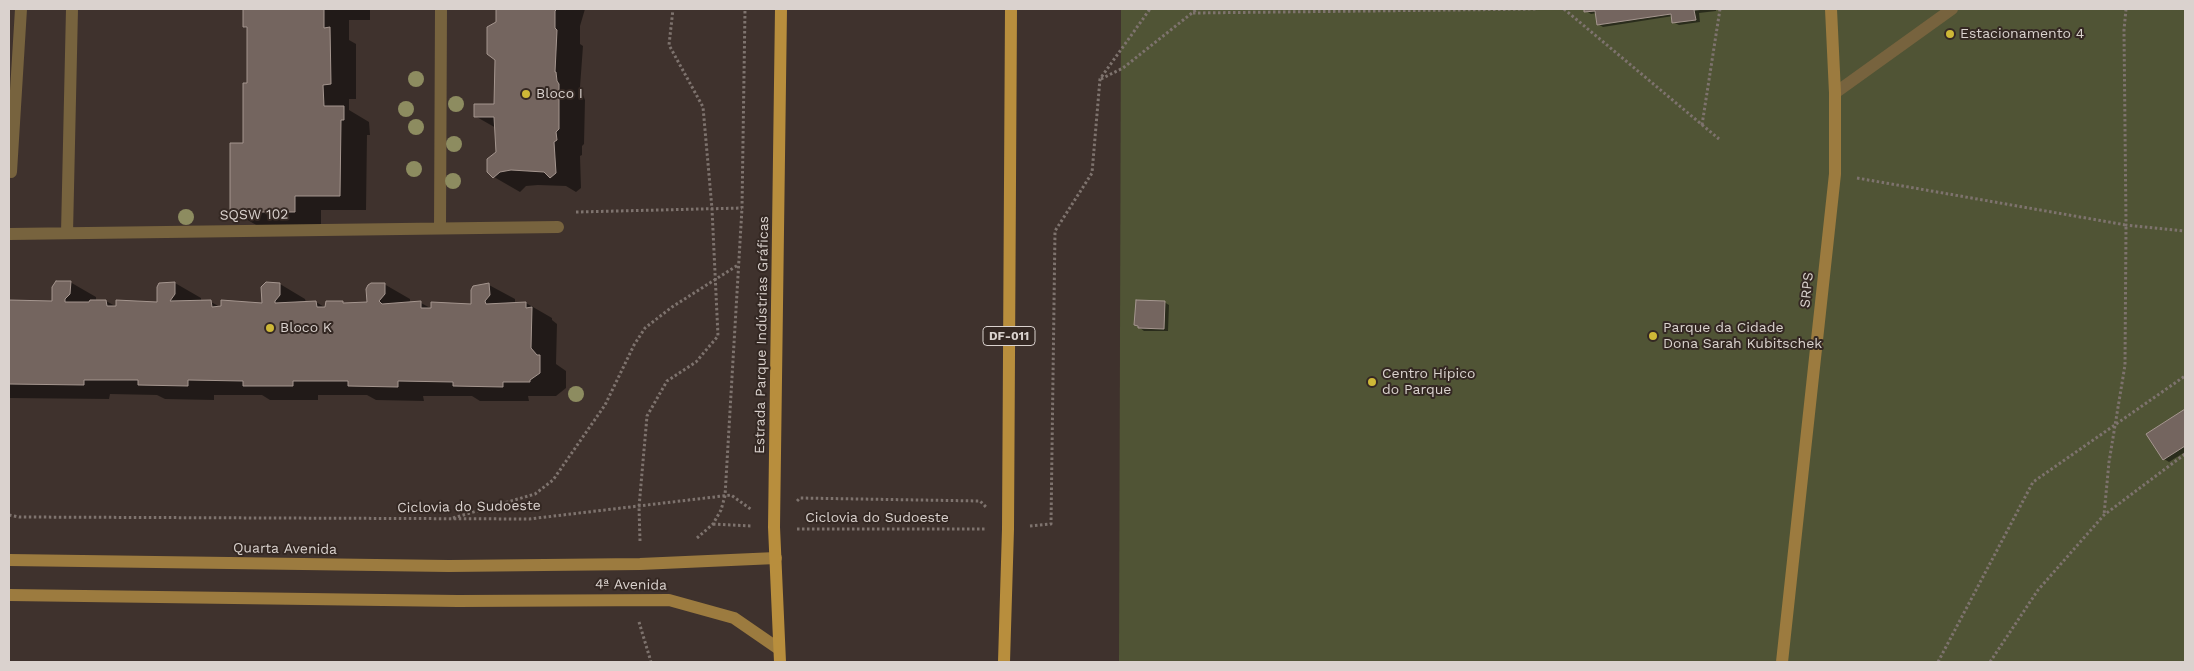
<!DOCTYPE html>
<html>
<head>
<meta charset="utf-8">
<style>
  body { margin:0 }
  #map { position:relative; width:2194px; height:671px; overflow:hidden; background:#3f322d; font-family:"Work Sans",sans-serif }
  canvas { display:block }
  .frame { position:absolute; inset:0; border:10px solid #dad2ce; pointer-events:none }
</style>
</head>
<body>
<div id="map">
<canvas width="2194" height="671"></canvas>
<div class="frame"></div>
</div>
<script>
const c = document.querySelector('canvas').getContext('2d');
c.lineJoin = 'round';
function paint(path, color) { c.fillStyle = color; c.fill(path, 'evenodd'); }
const toPath = rows => new Path2D(rows.map(r => 'M' + r).join(''));
function strokePath(path, color, width, dash) { c.strokeStyle = color; c.lineWidth = width; c.lineCap = dash ? 'butt' : 'round'; c.setLineDash(dash || []); c.stroke(path); }
function label(font, color, halo, rows, align = 'center') {
  c.font = font + ' "Work Sans",sans-serif'; c.lineWidth = 4; c.setLineDash([]); c.textBaseline = 'middle'; c.strokeStyle = halo; c.fillStyle = color; for (const [text, x, y, turn = 0] of rows) {
    c.save(); c.translate(x, y); c.rotate((+turn || 0) * Math.PI / 180); c.textAlign = isNaN(turn) ? turn : align; if (halo) c.strokeText(text, 0, 0); c.fillText(text, 0, 0); c.restore();
  }
}
paint(toPath([
  [1121,9,2185,9,2185,662,1119,662]
]), '#505435');
paint(toPath([
  [244,9,370,9,370,20,349,20,349,40,356,44,356,99,349,99,349,110,369,122,370,135,367,135,366,210,321,210,321,226,258,226,232,211,244,144,248,84,248,29,244,27],
  [497,9,585,9,580,26,580,44,583,46,580,87,585,100,584,144,582,146,582,155,580,156,581,188,576,192,566,186,538,185,526,186,520,192,494,177,488,171,497,153,496,128,475,116,495,105],
  [1585,9,1716,9,1716,11,1699,13,1700,22,1679,25,1673,22,1673,16,1603,27,1598,24,1597,13,1591,14,1586,11],
  [70,282,96,297,96,301,106,301,117,307,158,304,175,283,201,298,201,302,211,302,220,307,263,304,280,284,305,299,306,303,316,302,326,308,342,302,346,304,368,303,384,284,410,299,410,303,421,303,432,309,473,305,489,285,515,299,515,304,526,303,552,318,552,320,557,324,556,364,566,371,566,388,556,396,528,396,529,401,480,401,472,396,423,396,424,401,376,400,367,395,318,395,318,400,270,400,262,395,214,395,214,400,165,399,157,395,110,394,109,399,9,398,9,301,53,302],
  [1164,302,1169,305,1168,331,1144,331,1136,325],
  [2185,410,2185,452,2169,462,2164,459,2148,435]
]), '#0007');
const building = toPath([
  [243,9,324,9,324,28,330,27,331,84,323,85,324,106,344,106,344,120,341,120,340,196,295,196,295,212,230,212,230,143,243,143,243,83,247,83,247,27,243,27,243,9],
  [495,9,557,9,555,11,555,28,557,30,555,72,556,72,557,81,559,84,559,129,556,132,557,140,554,142,556,173,550,178,544,172,511,170,500,172,493,178,487,172,487,159,496,152,494,117,474,117,474,104,494,104,495,60,487,54,487,27,496,22,496,9,495,9],
  [1584,9,1707,9,1694,10,1696,20,1672,23,1671,14,1597,25,1595,11,1584,12,1584,9],
  [56,281,71,281,70,294,65,299,65,302,89,302,90,300,106,300,107,306,116,306,116,300,157,302,157,287,159,283,175,282,175,294,170,301,211,300,212,307,221,306,221,300,262,303,261,287,266,282,280,283,280,295,275,301,275,303,316,301,317,307,325,307,326,301,343,301,343,303,367,302,366,289,368,285,371,283,385,283,385,294,379,301,382,304,421,301,421,308,431,308,431,302,471,304,471,290,473,286,489,283,490,295,485,301,486,304,526,302,526,308,532,307,531,348,537,355,540,355,540,373,530,380,530,382,503,382,503,387,453,386,453,382,398,381,398,387,348,386,348,381,293,381,293,386,243,386,243,381,188,380,188,386,138,385,138,380,84,380,84,385,9,384,9,300,52,301,52,287,56,281],
  [1136,300,1165,301,1164,329,1138,328,1138,326,1134,325,1136,300],
  [2185,409,2185,446,2163,460,2146,434,2185,409]
]);
paint(building, '#74655f');
strokePath(building, '#a5968f', 1);
strokePath(toPath([
  [1564,9,1719,139],
  [2126,9,2124,30,2126,225,2185,231],
  [1193,13,1538,9],
  [1101,79,1123,68,1197,9],
  [1702,125,1720,9],
  [1857,178,2126,225,2125,365,2109,462,2104,515],
  [576,212,742,208],
  [797,501,800,498,980,501,986,507],
  [9,515,19,517,529,519,731,495,752,510],
  [453,518,535,494,553,480,605,405,634,345,645,328,672,307,738,265],
  [713,524,752,526],
  [1030,526,1051,524,1055,231,1092,173,1100,79,1150,9],
  [797,529,986,529],
  [697,538,713,524,721,510,725,496,742,208,745,9],
  [640,541,639,507,647,416,667,381,696,362,718,336,712,209,703,107,669,45,673,9],
  [639,622,651,662],
  [1938,662,2033,482,2185,376],
  [1990,662,2038,590,2104,515,2185,454]
]), '#7e736e', 3, [2.5, 2.5]);
strokePath(toPath([
  [1835,93,1952,9],
  [11,172,21,9]
]), '#77633e', 12);
strokePath(toPath([
  [440,228,441,9],
  [67,233,72,9],
  [9,234,558,227]
]), '#77633e', 12);
strokePath(toPath([
  [9,560,449,566,640,564,776,558],
  [9,595,458,601,669,600,734,618,779,649],
  [1782,662,1835,174,1835,93,1831,9]
]), '#9c7b3f', 12);
strokePath(toPath([
  [780,662,774,527,781,9],
  [1004,662,1008,529,1011,9]
]), '#b88e3d', 12);
c.fillStyle = '#8d8c60';
for (const [x, y] of [
  [416,79],
  [456,104],
  [406,109],
  [416,127],
  [454,144],
  [414,169],
  [453,181],
  [186,217],
  [576,394]
]) { c.beginPath(); c.arc(x, y, 8, 0, 2 * Math.PI); c.fill(); }
for (const [x, y, r, color] of [
  [1950,34,5,"#ceb837"],
  [526,94,5,"#ceb837"],
  [270,328,5,"#ceb837"],
  [1653,336,5,"#ceb837"],
  [1372,382,5,"#ceb837"]
]) { const dot = new Path2D(); dot.arc(x, y, r, 0, 2 * Math.PI); c.fillStyle = color; c.fill(dot); strokePath(dot, '#342823', 2); }
for (const [x, y, w] of [
  [1009,336,52]
]) { const box = new Path2D(); box.roundRect(x - w / 2, y - 9.5, w, 19, 4); c.fillStyle = '#342823'; c.fill(box); strokePath(box, '#dad2ce', 1); }
label('bold 12px', '#dad2ce', null, [
  ["DF-011",1009,336]
]);
label('14px', '#dad2ce', '#342823', [
  ["Estacionamento 4",1960,34],
  ["Bloco I",536,94],
  ["Bloco K",280,328],
  ["Parque da Cidade",1663,328],
  ["Dona Sarah Kubitschek",1663,344],
  ["Centro Hípico",1382,374],
  ["do Parque",1382,390]
], 'left');
label('14px', '#dad2ce', '#342823', [
  ["SQSW 102",254,215,-1],
  ["SRPS",1807,290,-84],
  ["Estrada Parque Indústrias Gráficas",762,335,-89],
  ["Ciclovia do Sudoeste",469,507,-1],
  ["Ciclovia do Sudoeste",877,518],
  ["Quarta Avenida",285,549,1],
  ["4ª Avenida",631,585,1]
]);
</script>
</body>
</html>
